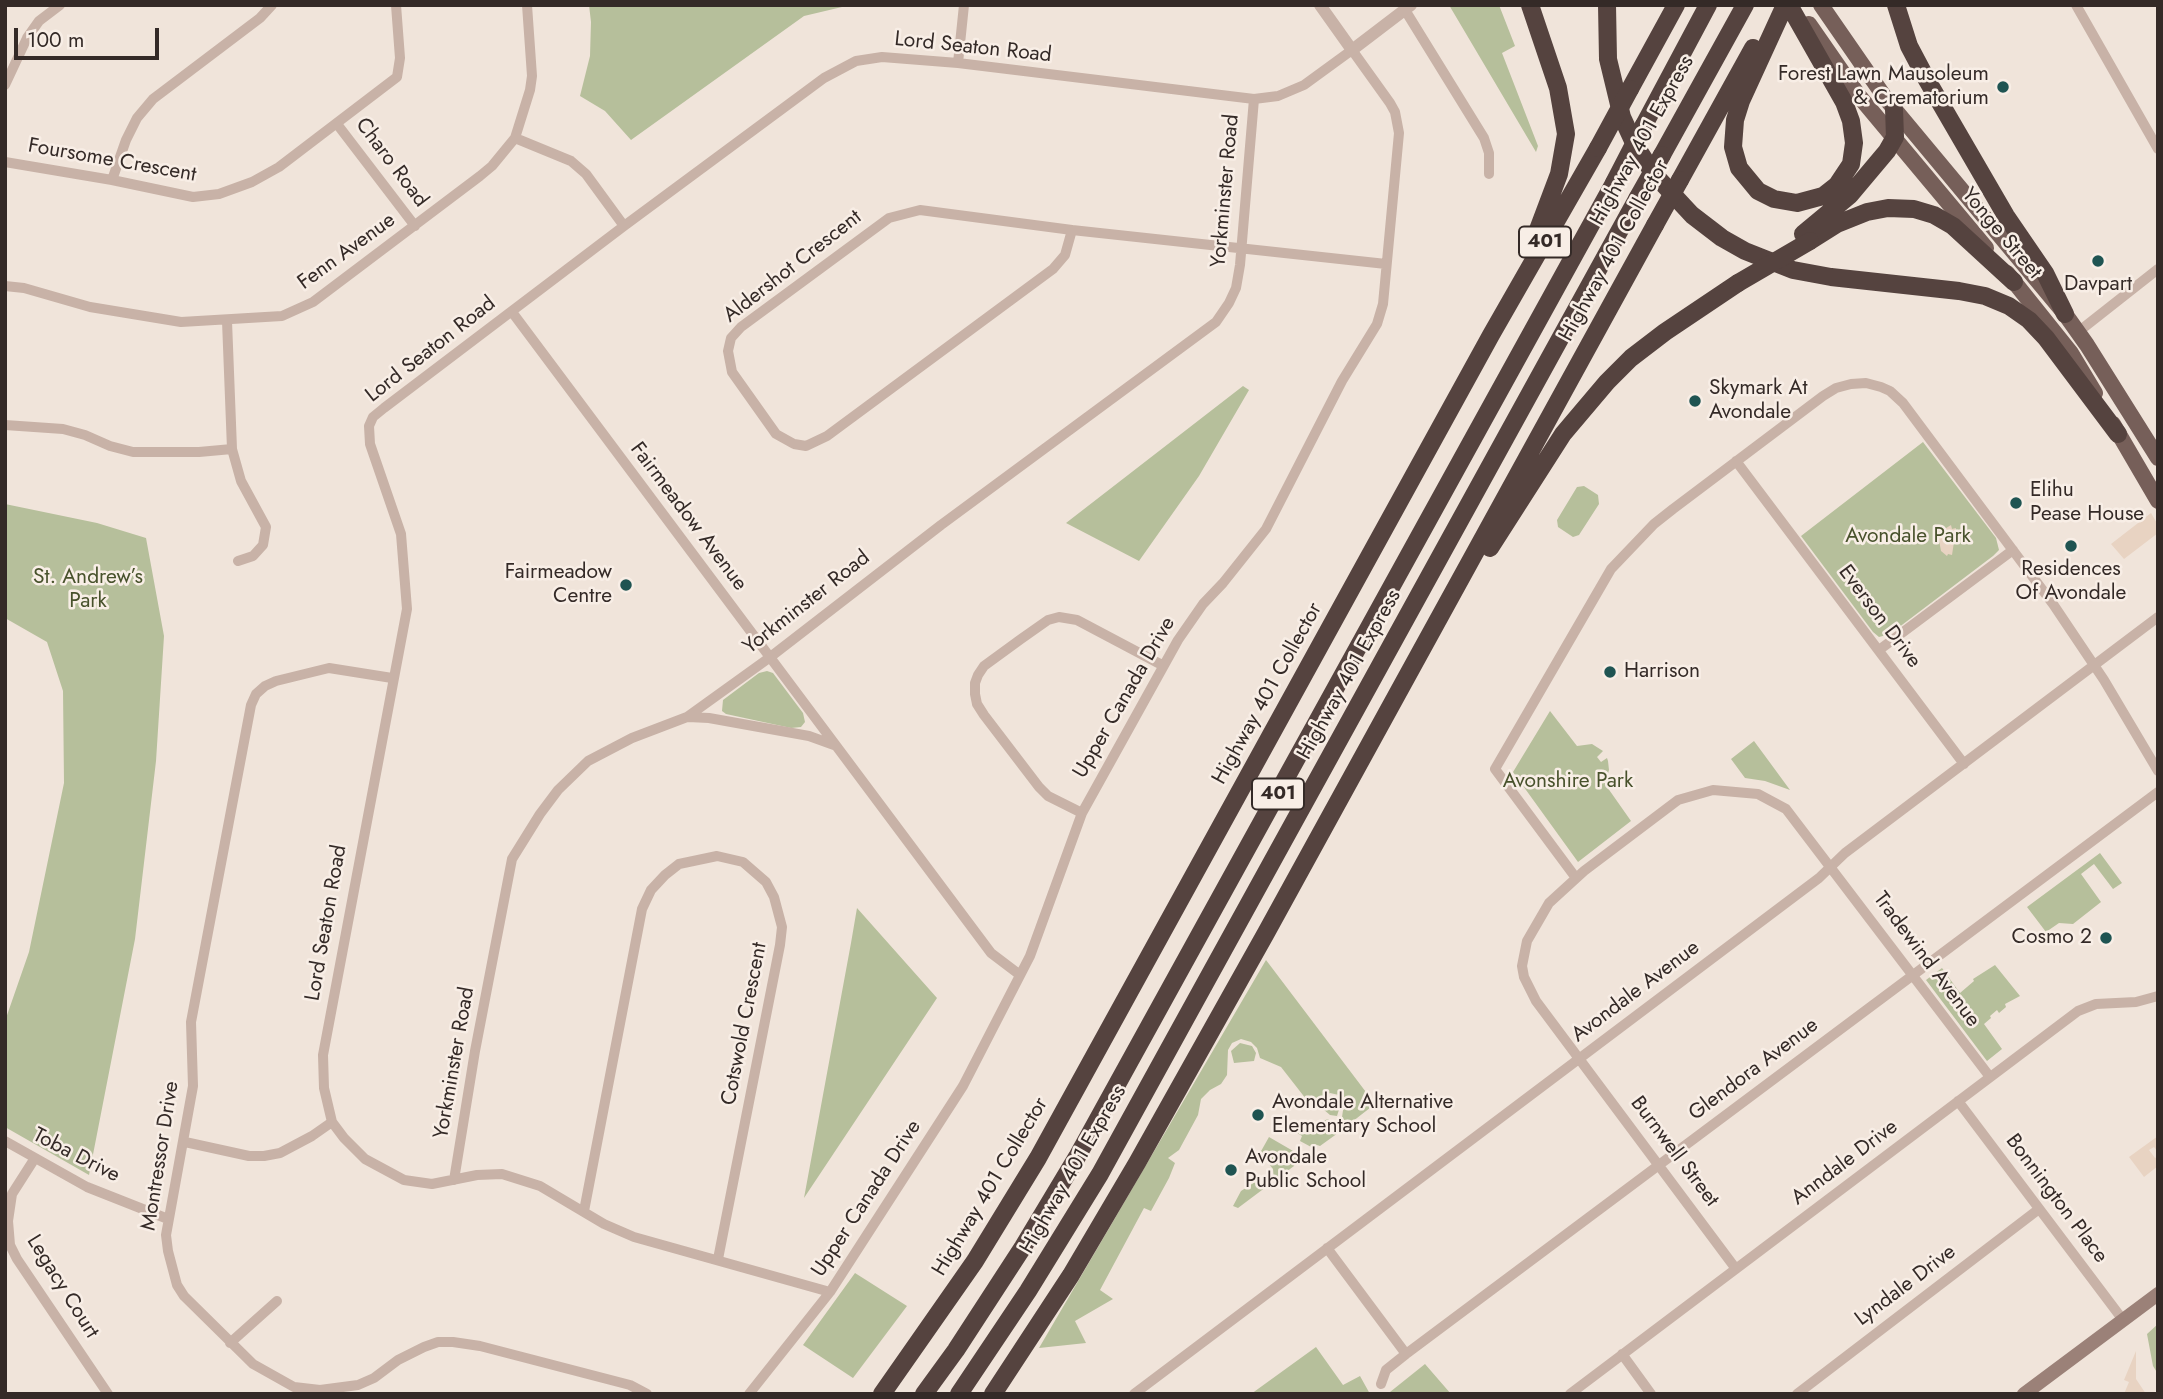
<!DOCTYPE html>
<html>
<head>
<meta charset="utf-8">
<style>
  body { margin:0 }
  #map { position:relative; width:2163px; height:1399px; overflow:hidden; background:#f0e4da; font-family:Jost,sans-serif }
  canvas { display:block }
  .frame { position:absolute; inset:0; border:7px solid #342a27; pointer-events:none }
  .scale { position:absolute; left:14px; top:28px; width:145px; height:32px; box-sizing:border-box; border:4px solid #342a27; border-top:0; padding-left:9px; font-size:21px; line-height:24px; white-space:nowrap; color:#342a27; -webkit-text-stroke:5px #f8eee6; paint-order:stroke }
</style>
</head>
<body>
<div id="map">
<canvas width="2163" height="1399"></canvas>
<div class="frame"></div>
<div class="scale">100 m</div>
</div>
<script>
const c = document.querySelector('canvas').getContext('2d');
c.lineJoin = 'round';
function paint(path, color) { c.fillStyle = color; c.fill(path, 'evenodd'); }
const toPath = rows => new Path2D(rows.map(r => 'M' + r).join(''));
function strokePath(path, color, width, dash) { c.strokeStyle = color; c.lineWidth = width; c.lineCap = dash ? 'butt' : 'round'; c.setLineDash(dash || []); c.stroke(path); }
function label(font, color, halo, rows, align = 'center') {
  c.font = font + ' Jost,sans-serif'; c.lineWidth = 5; c.setLineDash([]); c.textBaseline = 'middle'; c.strokeStyle = halo; c.fillStyle = color; for (const [text, x, y, turn = 0] of rows) {
    c.save(); c.translate(x, y); c.rotate((+turn || 0) * Math.PI / 180); c.textAlign = isNaN(turn) ? turn : align; if (halo) c.strokeText(text, 0, 0); c.fillText(text, 0, 0); c.restore();
  }
}
paint(toPath([
  [589,5,865,5,842,7,804,16,631,140,605,111,580,96,590,56,591,22],
  [1449,5,1499,5,1515,46,1502,53,1538,146,1536,152],
  [1243,386,1249,390,1199,476,1139,561,1066,523],
  [1923,442,1996,538,1999,550,1993,556,1890,634,1879,637,1873,632,1801,536],
  [1584,486,1598,495,1599,504,1579,535,1573,537,1558,527,1557,520,1577,487],
  [5,504,97,523,146,538,164,636,156,761,135,939,89,1175,5,1127,5,1021,29,952,64,783,63,691,47,642,5,618],
  [767,671,773,673,803,713,805,722,801,727,791,728,726,714,722,711,723,700,759,673],
  [1550,711,1577,746,1592,744,1603,751,1597,757,1601,762,1607,758,1608,761,1609,770,1605,784,1631,821,1578,862,1513,772],
  [1754,741,1768,760,1790,790,1765,781,1745,778,1731,759],
  [2100,853,2122,883,2113,889,2094,864,2081,874,2101,902,2073,924,2059,923,2046,932,2027,907],
  [857,908,937,998,804,1198,851,943],
  [1266,960,1375,1104,1348,1125,1342,1117,1344,1104,1339,1095,1330,1093,1317,1100,1306,1099,1281,1067,1260,1058,1257,1048,1251,1042,1241,1039,1232,1043,1228,1050,1227,1075,1221,1084,1210,1090,1201,1099,1198,1115,1179,1150,1168,1158,1175,1163,1169,1178,1151,1211,1144,1208,1100,1290,1113,1299,1075,1321,1086,1343,1039,1348],
  [1995,965,2020,996,2005,1004,2006,1007,1999,1013,1997,1010,1990,1016,1991,1018,1984,1024,2002,1049,1987,1061,1926,980,1942,968,1960,993,1974,981,1973,979],
  [1240,1043,1252,1046,1256,1053,1254,1061,1234,1063,1231,1051],
  [1330,1096,1336,1097,1341,1103,1337,1116,1330,1115,1323,1109,1322,1101],
  [1328,1119,1334,1123,1338,1133,1320,1146,1317,1145,1313,1148,1300,1141,1302,1136,1297,1133,1300,1126,1309,1127],
  [1269,1137,1300,1155,1294,1166,1274,1181,1273,1169,1260,1153],
  [1255,1182,1268,1182,1270,1184,1238,1208,1233,1206,1241,1191],
  [855,1273,907,1306,853,1378,803,1345],
  [2158,1324,2158,1374,2153,1366,2147,1334],
  [1316,1347,1343,1385,1360,1376,1370,1394,1251,1394],
  [1425,1364,1451,1394,1387,1394,1390,1392]
]), '#b6bf9b');
paint(toPath([
  [2151,513,2158,525,2158,533,2124,559,2111,544],
  [1951,525,1952,529,1956,528,1954,542,1952,555,1948,554,1947,556,1941,551,1939,540,1943,530],
  [2158,1136,2158,1152,2154,1147,2149,1150,2155,1158,2158,1156,2158,1166,2144,1177,2129,1157],
  [2136,1351,2136,1379,2146,1394,2124,1394,2129,1382,2124,1380]
]), '#e8d3c2');
strokePath(toPath([
  [2076,5,2158,149],
  [1405,10,1484,138,1489,153,1489,174],
  [958,63,964,5],
  [5,85,27,38,39,21,60,5],
  [337,124,415,226],
  [515,138,571,161,586,174,624,226],
  [5,162,112,180,193,197,219,194,252,182,279,167,397,77,400,58,396,5],
  [112,180,126,140,137,118,153,99,260,18,272,5],
  [1072,230,920,210,889,218,741,327,731,338,728,351,732,372,776,434,794,444,806,446,827,436,1053,269,1065,255,1072,230,1386,264],
  [5,286,24,288,90,307,181,322,282,316,313,302,480,176,492,166,515,138,530,90,532,76,527,5],
  [512,312,991,953,1020,975],
  [227,321,232,449,241,481,266,527,263,545,253,556,238,561],
  [2078,332,2158,269],
  [5,425,63,429,85,435,110,446,133,452,199,452,232,449],
  [1736,461,1964,764],
  [1879,650,2013,550],
  [392,678,329,668,276,681,265,686,256,694,251,705,191,1022,193,1086,166,1235,168,1251,177,1285,184,1296,253,1364,294,1387,320,1390,358,1385,374,1378,398,1360,424,1347,438,1342,453,1342,480,1346,630,1385,647,1394],
  [688,717,709,718,809,736,834,745],
  [1082,813,1048,796,1039,787,984,715,977,704,975,694,975,683,978,675,984,666,1021,639,1048,620,1059,617,1077,620,1162,665],
  [1576,878,1495,769,1611,569,1654,524,1673,509,1823,396,1836,388,1851,384,1866,383,1881,387,1890,391,1903,403,2053,604,2104,680,2158,771],
  [1958,1101,2123,1320],
  [5,1141,87,1187,168,1219],
  [185,1142,249,1156,264,1156,280,1153,312,1136,332,1122],
  [35,1158,12,1194,8,1221,10,1245,17,1259,108,1394],
  [454,1180,475,1051,512,859,540,814,558,790,588,761,632,738,687,717,769,658,941,525,1216,322,1229,303,1236,288,1240,265,1254,99],
  [584,1211,642,909,651,890,665,875,679,864,717,856,743,862,766,882,774,897,782,927,780,945,718,1259],
  [1327,1248,1406,1354],
  [1736,1269,1536,1001,1524,977,1522,966,1527,941,1549,903,1584,871,1678,800,1713,790,1758,794,1786,809,1990,1077],
  [230,1343,277,1301],
  [1622,1354,1651,1394],
  [1381,1384,1386,1370,1406,1354,2158,792],
  [749,1394,830,1292,963,1086,1030,956,1082,813,1178,640,1203,604,1223,583,1266,529,1342,381,1377,324,1383,304,1399,133,1395,112,1390,103,1352,50,1304,85,1278,96,1254,99,958,63,882,57,856,61,824,78,624,226,384,408,373,417,369,426,370,444,401,534,407,609,323,1055,324,1088,332,1122,344,1138,365,1159,404,1180,432,1184,477,1175,502,1174,540,1186,604,1224,634,1237,830,1292],
  [1134,1394,1819,878,1845,853,2158,617],
  [1570,1394,2078,1011,2096,1004,2136,1002,2158,996],
  [1797,1394,2039,1209]
]), '#c8b2a7', 10);
strokePath(toPath([
  [1320,5,1352,50,1411,5]
]), '#c8b2a7', 12);
strokePath(toPath([
  [2024,1394,2158,1294]
]), '#9b8178', 14);
strokePath(toPath([
  [1821,5,1886,99,2065,314,2087,345,2158,458],
  [1809,24,1859,96,1986,248],
  [2007,273,2071,353,2095,393],
  [2113,424,2158,501]
]), '#765f59', 16);
strokePath(toPath([
  [1530,5,1558,88,1566,134,1559,174,1533,243],
  [1607,5,1608,59,1622,117,1634,143,1653,173,1692,215,1722,238,1745,251,1793,270,1831,277,1959,291,1985,296,2009,306,2029,320,2046,338,2118,434],
  [1785,5,1741,101,1735,120,1733,147,1739,168,1758,191,1774,199,1797,203,1823,196,1837,185,1851,164,1854,143,1851,121,1844,102,1789,5],
  [1896,5,1909,46,1927,80,2006,216,2045,273,2065,314],
  [1630,89,1676,5],
  [1644,125,1708,5],
  [1662,155,1745,5],
  [1680,180,1753,48],
  [1803,234,1850,195,1887,151,1895,137,1894,109],
  [1810,241,1837,224,1867,212,1888,208,1914,209,1934,215,1953,226,2014,282],
  [1490,548,1563,434,1607,382,1631,358,1665,332,1738,283],
  [882,1394,975,1261,1038,1158,1491,335,1598,148],
  [924,1394,956,1350,1023,1247,1077,1157,1614,183],
  [959,1394,1028,1291,1100,1174,1637,199],
  [993,1394,1071,1275,1137,1163,1266,933,1655,225]
]), '#55433f', 18);
strokePath(toPath([
  [1598,148,1630,89],
  [1614,183,1644,125],
  [1637,199,1662,155],
  [1655,225,1680,180],
  [1738,283,1810,241]
]), '#55433f', 18);
for (const [x, y, r, color] of [
  [2003,87,7,"#1f5452"],
  [2098,261,7,"#1f5452"],
  [1695,401,7,"#1f5452"],
  [2016,503,7,"#1f5452"],
  [2071,546,7,"#1f5452"],
  [626,585,7,"#1f5452"],
  [1610,672,7,"#1f5452"],
  [2106,938,7,"#1f5452"],
  [1258,1115,7,"#1f5452"],
  [1231,1170,7,"#1f5452"]
]) { const dot = new Path2D(); dot.arc(x, y, r, 0, 2 * Math.PI); c.fillStyle = color; c.fill(dot); strokePath(dot, '#f8eee6', 2.5); }
for (const [x, y, w] of [
  [1545,242,52],
  [1278,794,52]
]) { const box = new Path2D(); box.roundRect(x - w / 2, y - 15.5, w, 31, 5); c.fillStyle = '#f8eee6'; c.fill(box); strokePath(box, '#342a27', 2); }
label('bold 19px', '#342a27', null, [
  ["401",1545,242],
  ["401",1278,794]
]);
label('21px', '#342a27', '#f8eee6', [
  ["Lord Seaton Road",973,48,6],
  ["Highway 401 Express",1643,141,-61],
  ["Foursome Crescent",112,161,10],
  ["Charo Road",391,163,53],
  ["Yorkminster Road",1226,191,-85],
  ["Yonge Street",2001,234,50],
  ["Highway 401 Collector",1615,251,-61],
  ["Fenn Avenue",347,252,-36],
  ["Aldershot Crescent",793,267,-38],
  ["Lord Seaton Road",431,350,-38],
  ["Fairmeadow Avenue",688,517,53],
  ["Yorkminster Road",807,603,-38],
  ["Everson Drive",1879,617,53],
  ["Highway 401 Express",1350,675,-61],
  ["Highway 401 Collector",1268,694,-61],
  ["Upper Canada Drive",1125,698,-60],
  ["Lord Seaton Road",327,923,-80],
  ["Tradewind Avenue",1926,960,53],
  ["Avondale Avenue",1636,992,-37],
  ["Cotswold Crescent",745,1024,-79],
  ["Yorkminster Road",455,1063,-80],
  ["Glendora Avenue",1754,1070,-37],
  ["Burnwell Street",1674,1152,53],
  ["Toba Drive",76,1156,27],
  ["Montressor Drive",161,1156,-81],
  ["Anndale Drive",1845,1163,-37],
  ["Highway 401 Express",1074,1170,-60],
  ["Highway 401 Collector",991,1187,-59],
  ["Upper Canada Drive",867,1199,-57],
  ["Bonnington Place",2056,1199,53],
  ["Lyndale Drive",1906,1286,-37],
  ["Legacy Court",62,1287,58]
]);
label('21px', '#342a27', '#f8eee6', [
  ["Forest Lawn Mausoleum",1989,75,"right"],
  ["& Crematorium",1989,99,"right"],
  ["Davpart",2098,285,"center"],
  ["Skymark At",1709,389],
  ["Avondale",1709,413],
  ["Elihu",2030,491],
  ["Pease House",2030,515],
  ["Residences",2071,570,"center"],
  ["Of Avondale",2071,594,"center"],
  ["Fairmeadow",612,573,"right"],
  ["Centre",612,597,"right"],
  ["Harrison",1624,672],
  ["Cosmo 2",2092,938,"right"],
  ["Avondale Alternative",1272,1103],
  ["Elementary School",1272,1127],
  ["Avondale",1245,1158],
  ["Public School",1245,1182]
], 'left');
label('21px', '#48522c', '#f8eee6', [
  ["Avondale Park",1908,537],
  ["St. Andrew’s",88,578],
  ["Park",88,602],
  ["Avonshire Park",1568,782]
]);
</script>
</body>
</html>
